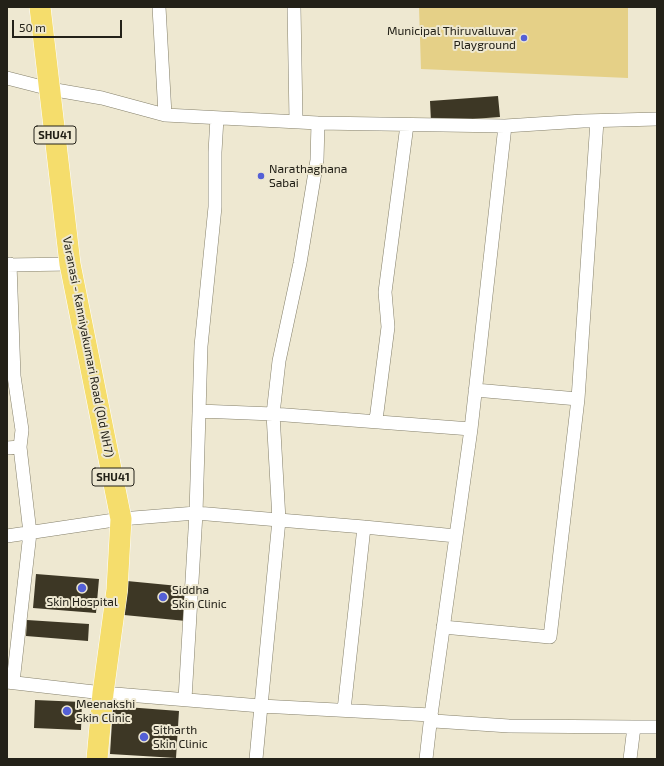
<!DOCTYPE html>
<html>
<head>
<meta charset="utf-8">
<style>
  body { margin:0 }
  #map { position:relative; width:664px; height:766px; overflow:hidden; background:#eee8d1; font-family:"Exo 2",sans-serif }
  canvas { display:block }
  .frame { position:absolute; inset:0; border:8px solid #232118; pointer-events:none }
  .scale { position:absolute; left:12px; top:20px; width:110px; height:18px; box-sizing:border-box; border:2px solid #232118; border-top:0; padding-left:5px; font-size:12px; line-height:14px; white-space:nowrap; color:#232118; -webkit-text-stroke:3px #eee8d1; paint-order:stroke }
</style>
</head>
<body>
<div id="map">
<canvas width="664" height="766"></canvas>
<div class="frame"></div>
<div class="scale">50 m</div>
</div>
<script>
const c = document.querySelector('canvas').getContext('2d');
c.lineJoin = 'round';
function paint(path, color) { c.fillStyle = color; c.fill(path, 'evenodd'); }
const toPath = rows => new Path2D(rows.map(r => 'M' + r).join(''));
function strokePath(path, color, width, dash) { c.strokeStyle = color; c.lineWidth = width; c.lineCap = dash ? 'butt' : 'round'; c.setLineDash(dash || []); c.stroke(path); }
function label(font, color, halo, rows, align = 'center') {
  c.font = font + ' "Exo 2",sans-serif'; c.lineWidth = 4; c.setLineDash([]); c.textBaseline = 'middle'; c.strokeStyle = halo; c.fillStyle = color; for (const [text, x, y, turn = 0] of rows) {
    c.save(); c.translate(x, y); c.rotate((+turn || 0) * Math.PI / 180); c.textAlign = isNaN(turn) ? turn : align; if (halo) c.strokeText(text, 0, 0); c.fillText(text, 0, 0); c.restore();
  }
}
paint(toPath([
  [419,7,628,7,628,78,421,69]
]), '#e5d087');
paint(toPath([
  [498,96,500,117,431,122,430,101],
  [36,574,99,579,96,613,33,608],
  [127,581,189,587,186,621,124,615],
  [27,620,89,624,88,641,26,636],
  [35,700,82,702,81,730,34,728],
  [113,706,179,711,176,758,110,754]
]), '#3d3725');
const minor = toPath([
  [159,7,165,115],
  [294,7,296,121],
  [7,78,50,89,102,98,165,115,318,123,505,126,583,121,657,119],
  [217,118,215,152,215,207,201,346,196,513,279,520,364,527,456,536,471,429,273,414,279,520,261,706,431,715,456,536],
  [10,264,14,376,22,430,20,447,30,533,13,682],
  [7,265,70,264],
  [578,399,597,121],
  [199,411,273,414,279,361,300,263,317,160,318,123],
  [376,420,388,327,385,292,407,125],
  [471,429,505,126],
  [7,448,20,447],
  [7,536,121,519,196,513,185,699],
  [443,627,550,637,578,399,475,390],
  [7,682,103,693,261,706,256,759],
  [344,710,364,527],
  [634,727,657,727],
  [426,759,431,715,434,721,509,726,634,727,630,759]
]);
const primary = toPath([
  [40,7,70,264,121,519,117,590,103,693,97,759]
]);
strokePath(minor, '#85806b', 14);
strokePath(primary, '#fff', 22);
strokePath(minor, '#fff', 13);
strokePath(primary, '#f5dd6c', 21);
for (const [x, y, r, color] of [
  [524,38,4,"#5460d6"],
  [261,176,4,"#5460d6"],
  [82,588,5,"#5460d6"],
  [163,597,5,"#5460d6"],
  [67,711,5,"#5460d6"],
  [144,737,5,"#5460d6"]
]) { const dot = new Path2D(); dot.arc(x, y, r, 0, 2 * Math.PI); c.fillStyle = color; c.fill(dot); strokePath(dot, '#eee8d1', 1.5); }
for (const [x, y, w] of [
  [55,135,42],
  [113,477,42]
]) { const box = new Path2D(); box.roundRect(x - w / 2, y - 9, w, 18, 3); c.fillStyle = '#eee8d1'; c.fill(box); strokePath(box, '#232118', 1); }
label('bold 11px', '#232118', null, [
  ["SHU41",55,135],
  ["SHU41",113,477]
]);
label('12px', '#232118', '#eee8d1', [
  ["Municipal Thiruvalluvar",516,31,"right"],
  ["Playground",516,45,"right"],
  ["Narathaghana",269,169],
  ["Sabai",269,183],
  ["Siddha",172,590],
  ["Skin Clinic",172,604],
  ["Skin Hospital",82,602,"center"],
  ["Meenakshi",76,704],
  ["Skin Clinic",76,718],
  ["Sitharth",153,730],
  ["Skin Clinic",153,744]
], 'left');
label('12px', '#232118', '#eee8d1', [
  ["Varanasi - Kanniyakumari Road (Old NH7)",88,347,79]
]);
</script>
</body>
</html>
